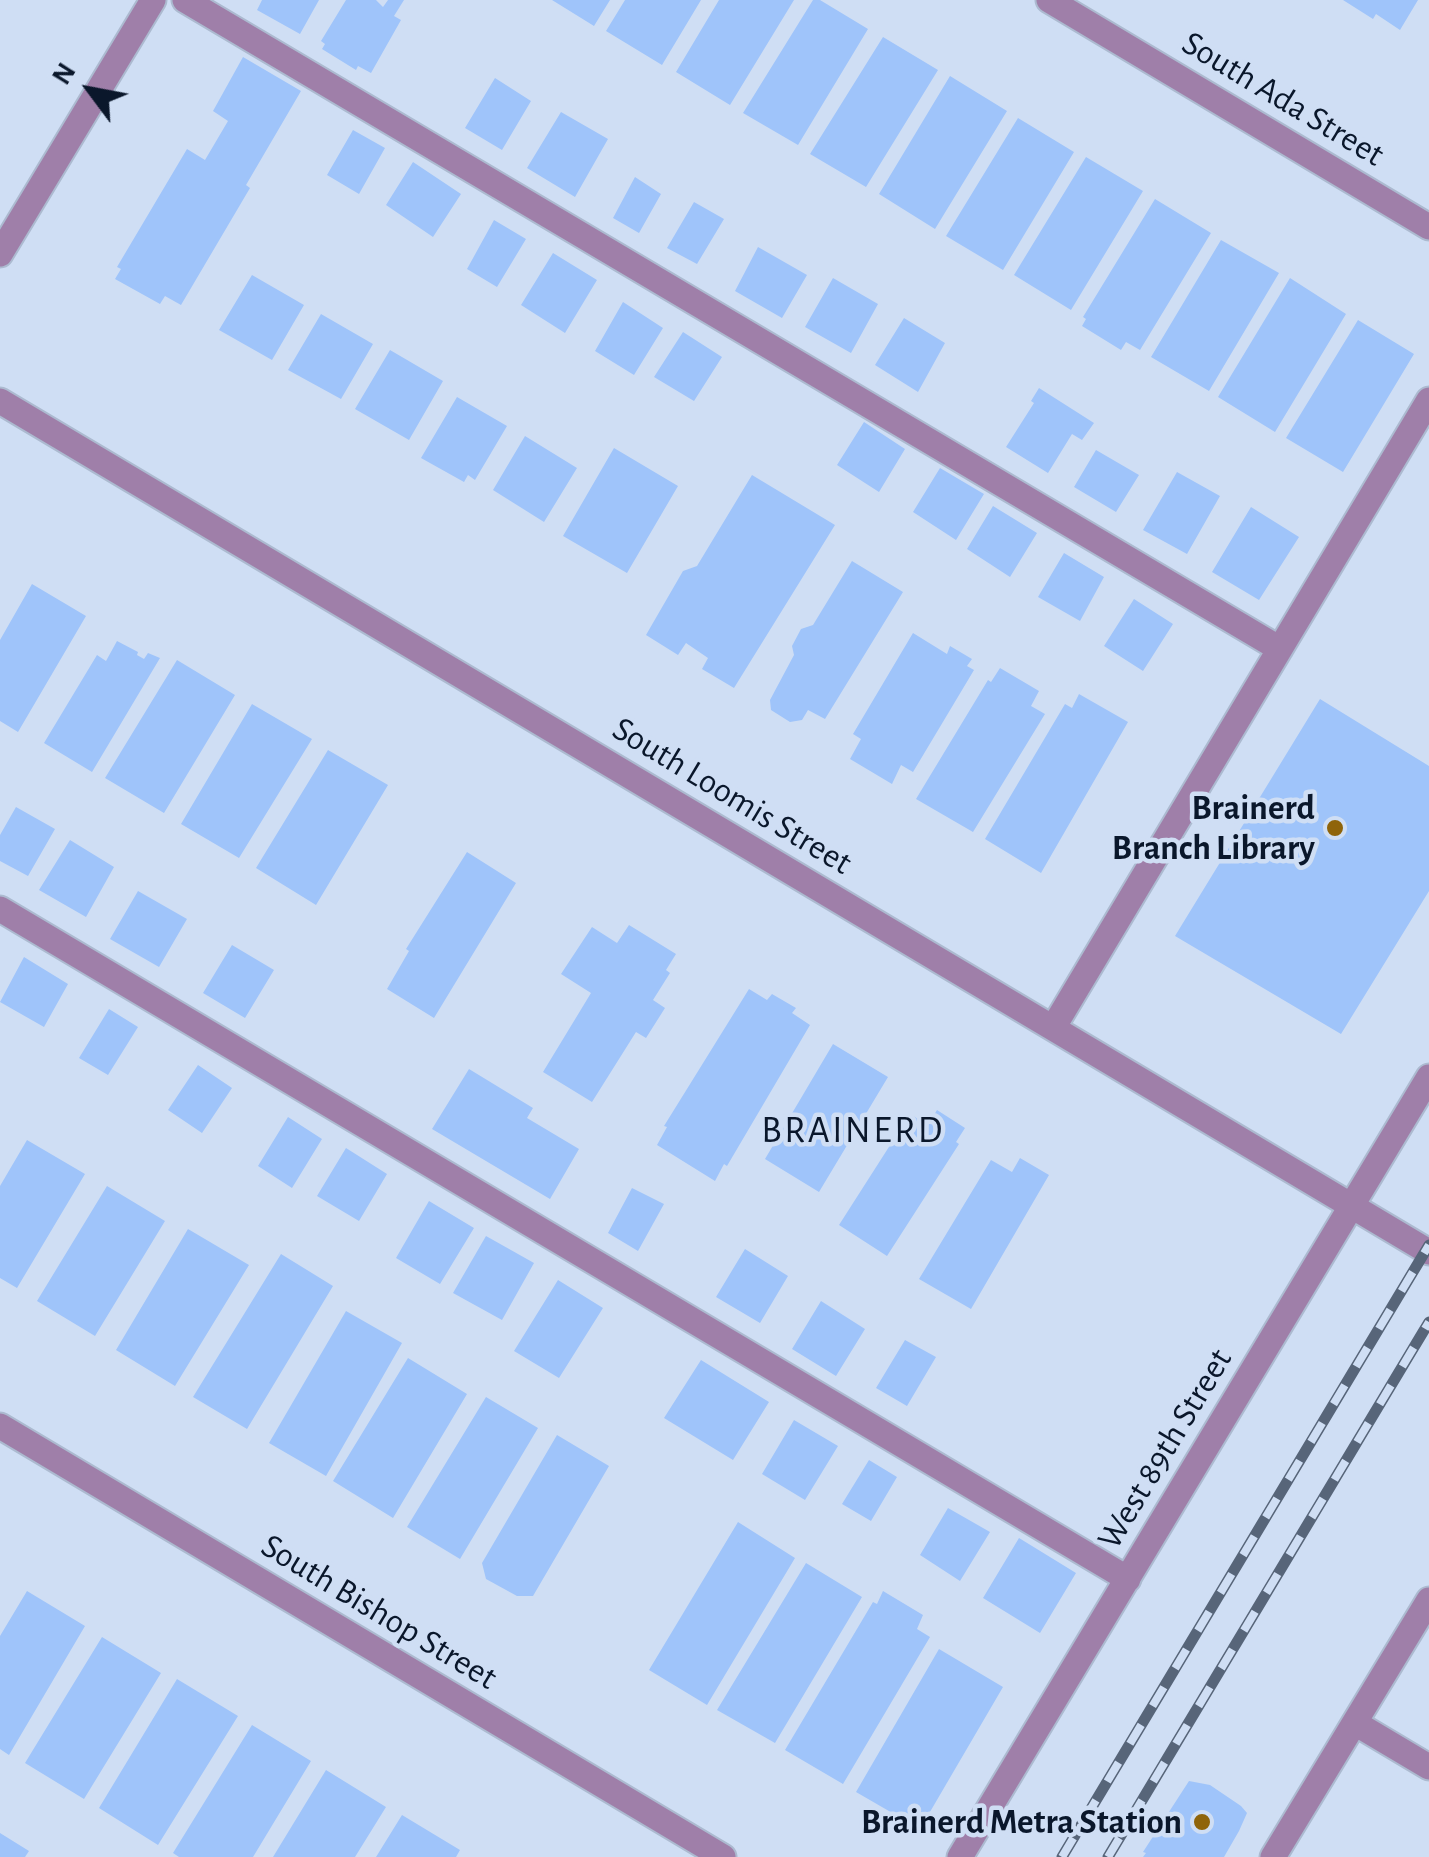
<!DOCTYPE html>
<html>
<head>
<meta charset="utf-8">
<style>
  body { margin:0 }
  #map { position:relative; width:1429px; height:1857px; overflow:hidden; background:#cfdef4; font-family:"Alegreya Sans",sans-serif }
  canvas { display:block }
  .north { position:absolute; left:40px; top:40px; width:100px; height:100px; -webkit-text-stroke:8px #cfdef4; paint-order:stroke; rotate:302deg; font-size:28px; font-weight:700; line-height:40px; text-align:center; color:#0a172b }
  .north::after { content:''; display:block; margin:auto; width:35px; height:45px; background:#0a172b; clip-path:polygon(50% 0,100% 100%,50% 72%,0 100%) }
</style>
</head>
<body>
<div id="map">
<canvas width="1429" height="1857"></canvas>
<div class="north">N</div>
</div>
<script>
const c = document.querySelector('canvas').getContext('2d');
c.lineJoin = 'round';
function paint(path, color) { c.fillStyle = color; c.fill(path, 'evenodd'); }
const toPath = rows => new Path2D(rows.map(r => 'M' + r).join(''));
function strokePath(path, color, width, dash) { c.strokeStyle = color; c.lineWidth = width; c.lineCap = dash ? 'butt' : 'round'; c.setLineDash(dash || []); c.stroke(path); }
function label(font, color, halo, rows, align = 'center') {
  c.font = font + ' "Alegreya Sans",sans-serif'; c.lineWidth = 9; c.setLineDash([]); c.textBaseline = 'middle'; c.strokeStyle = halo; c.fillStyle = color; for (const [text, x, y, turn = 0] of rows) {
    c.save(); c.translate(x, y); c.rotate((+turn || 0) * Math.PI / 180); c.textAlign = isNaN(turn) ? turn : align; if (halo) c.strokeText(text, 0, 0); c.fillText(text, 0, 0); c.restore();
  }
}
paint(toPath([
  [262,0,319,0,300,34,257,10],
  [346,0,376,0,383,7,388,0,404,0,394,16,401,20,371,73,358,66,356,70,322,49,325,44,321,41],
  [552,0,610,0,594,26],
  [625,0,701,0,662,65,606,31],
  [719,0,794,0,730,105,676,72],
  [813,0,820,0,868,29,798,145,743,113],
  [1343,0,1418,0,1400,30,1376,14,1373,19],
  [883,37,938,70,866,187,810,154],
  [243,57,301,91,246,185,250,188,181,305,165,296,160,304,115,279,121,269,117,267,187,149,205,160,228,121,213,111],
  [950,76,1007,111,935,229,879,194],
  [495,78,531,101,502,150,465,128],
  [561,112,608,139,575,197,527,168],
  [1018,118,1074,152,1003,270,946,236],
  [353,130,385,148,359,194,327,175],
  [1086,157,1143,191,1071,310,1014,275],
  [413,162,461,194,433,237,386,205],
  [635,177,661,194,639,233,613,218],
  [1155,199,1211,233,1140,350,1126,342,1121,350,1082,326,1086,319,1083,317],
  [694,202,724,219,697,264,667,248],
  [494,220,526,239,497,287,467,269],
  [1221,240,1279,273,1209,391,1151,357],
  [758,247,807,275,782,318,735,291],
  [553,253,597,280,565,333,521,305],
  [252,275,304,305,272,360,219,330],
  [833,278,878,304,851,353,805,327],
  [1290,278,1346,314,1275,432,1218,397],
  [623,302,663,328,634,375,595,351],
  [321,314,373,344,341,399,288,370],
  [904,318,945,343,918,392,875,365],
  [1358,320,1414,354,1343,472,1286,438],
  [683,332,722,357,694,401,654,377],
  [390,350,443,381,409,440,355,409],
  [1039,388,1094,423,1082,440,1072,434,1048,473,1006,447,1034,403,1031,401],
  [457,397,507,426,475,480,468,475,464,482,421,458],
  [864,422,905,449,879,492,837,465],
  [525,436,577,468,544,522,493,490],
  [614,448,678,486,627,573,563,536],
  [1096,450,1139,475,1116,512,1074,487],
  [940,468,984,494,956,540,913,512],
  [1177,472,1220,496,1187,554,1143,530],
  [752,475,835,525,734,688,702,669,708,658,686,643,678,655,646,635,683,571,697,566],
  [993,506,1037,533,1010,577,967,549],
  [1251,507,1299,537,1259,600,1212,572],
  [1064,553,1104,577,1080,621,1038,597],
  [852,561,903,592,825,719,808,710,802,720,790,722,771,710,770,700,794,655,792,646,801,629,813,625],
  [32,584,86,616,18,732,0,721,0,640],
  [1134,599,1173,624,1143,671,1104,646],
  [913,633,947,654,950,646,972,659,967,666,974,670,913,772,901,765,892,784,850,759,861,739,853,734],
  [117,641,138,652,137,655,144,659,148,653,160,658,92,772,44,743,97,655,106,661],
  [177,660,235,695,164,813,105,778],
  [1000,668,1039,691,1031,706,1045,714,973,832,916,799,988,680,991,682],
  [1079,694,1128,722,1041,873,985,839,1065,704,1072,708],
  [1320,699,1429,766,1429,891,1341,1034,1175,936],
  [252,704,312,739,239,858,181,824],
  [328,750,388,785,316,905,256,868],
  [16,807,55,829,28,876,0,861,0,835],
  [70,840,114,867,86,917,39,890],
  [467,852,516,883,434,1018,387,989,409,951,406,949],
  [138,891,187,919,159,967,110,939],
  [629,925,676,954,666,970,670,973,653,1000,665,1008,646,1038,636,1032,592,1102,543,1072,591,993,561,974,592,927,617,943],
  [232,945,274,970,245,1018,203,993],
  [24,957,68,984,44,1027,0,1002],
  [749,989,767,1000,772,994,796,1008,792,1013,810,1025,727,1166,724,1164,715,1181,657,1145,667,1127,664,1126],
  [109,1009,138,1027,108,1075,79,1058],
  [833,1044,888,1077,819,1192,765,1159],
  [198,1065,232,1088,202,1133,168,1110],
  [469,1069,533,1108,527,1118,579,1149,550,1199,432,1129],
  [937,1110,965,1128,956,1142,959,1144,887,1256,839,1225,910,1114,928,1125],
  [288,1117,322,1139,292,1188,258,1166],
  [27,1140,85,1174,17,1288,0,1278,0,1186],
  [346,1148,387,1174,359,1221,317,1196],
  [1020,1158,1049,1175,971,1309,919,1279,991,1160,1012,1172],
  [107,1186,165,1221,95,1336,37,1301],
  [632,1188,664,1204,638,1251,608,1233],
  [429,1201,474,1228,440,1284,396,1258],
  [188,1229,249,1265,175,1386,116,1350],
  [486,1236,534,1263,502,1320,453,1293],
  [745,1249,788,1276,760,1323,716,1297],
  [281,1254,333,1286,247,1429,193,1397],
  [558,1280,603,1308,559,1378,514,1351],
  [821,1301,865,1329,836,1376,792,1349],
  [346,1311,402,1343,326,1476,269,1443],
  [905,1340,936,1357,907,1406,876,1388],
  [408,1358,467,1394,393,1518,333,1481],
  [701,1360,769,1402,733,1460,664,1418],
  [486,1397,538,1428,460,1559,407,1527],
  [794,1420,838,1446,805,1500,762,1474],
  [557,1435,609,1466,533,1596,517,1596,486,1579,482,1563],
  [869,1460,897,1477,871,1521,842,1504],
  [948,1508,990,1532,960,1581,920,1555],
  [738,1522,795,1558,707,1705,649,1670],
  [1019,1538,1076,1573,1040,1633,983,1598],
  [806,1563,862,1597,775,1743,717,1710],
  [27,1591,85,1626,9,1755,0,1749,0,1636],
  [883,1591,923,1615,917,1629,930,1637,843,1784,785,1750,873,1602,877,1604],
  [102,1637,161,1673,84,1799,25,1763],
  [939,1649,1003,1687,920,1829,856,1792],
  [177,1679,238,1716,158,1845,99,1808],
  [252,1725,311,1761,253,1857,179,1857,173,1853],
  [326,1770,386,1807,355,1857,273,1857],
  [1189,1781,1210,1785,1241,1806,1247,1813,1239,1831,1224,1857,1143,1857,1146,1853,1143,1852],
  [402,1815,460,1850,456,1857,376,1857],
  [0,1833,29,1851,25,1857,0,1857]
]), '#9fc4fa');
const minor = toPath([
  [185,0,1280,649],
  [1049,0,1429,227],
  [0,254,153,0],
  [0,401,1429,1252],
  [0,909,1128,1579],
  [1053,1028,1429,400],
  [0,1426,723,1857],
  [1355,1723,1429,1767],
  [960,1857,1429,1077],
  [1273,1857,1429,1600]
]);
strokePath(minor, '#acbad0', 29);
strokePath(minor, '#9f7fa9', 25);
const rail = toPath([
  [1062,1857,1429,1245],
  [1108,1857,1429,1322]
]);
strokePath(rail, '#576579', 11);
strokePath(rail, '#cfdef4', 8, [22]);
for (const [x, y, r, color] of [
  [1335,828,10,"#8f640a"],
  [1202,1822,10,"#8f640a"]
]) { const dot = new Path2D(); dot.arc(x, y, r, 0, 2 * Math.PI); c.fillStyle = color; c.fill(dot); strokePath(dot, '#cfdef4', 4); }
label('35px', '#0a172b', '#cfdef4', [
  ["South Ada Street",1283,99,31],
  ["South Loomis Street",732,796,31],
  ["West 89th Street",1165,1449,-59],
  ["South Bishop Street",379,1612,31]
]);
label('bold 35px', '#0a172b', '#cfdef4', [
  ["Brainerd",1315,808],
  ["Branch Library",1315,848],
  ["Brainerd Metra Station",1182,1822]
], 'right');
c.letterSpacing = '2.5px';
label('38px', '#0a172b', '#cfdef4', [
  ["BRAINERD",853,1131]
]);
c.letterSpacing = '0px';
</script>
</body>
</html>
